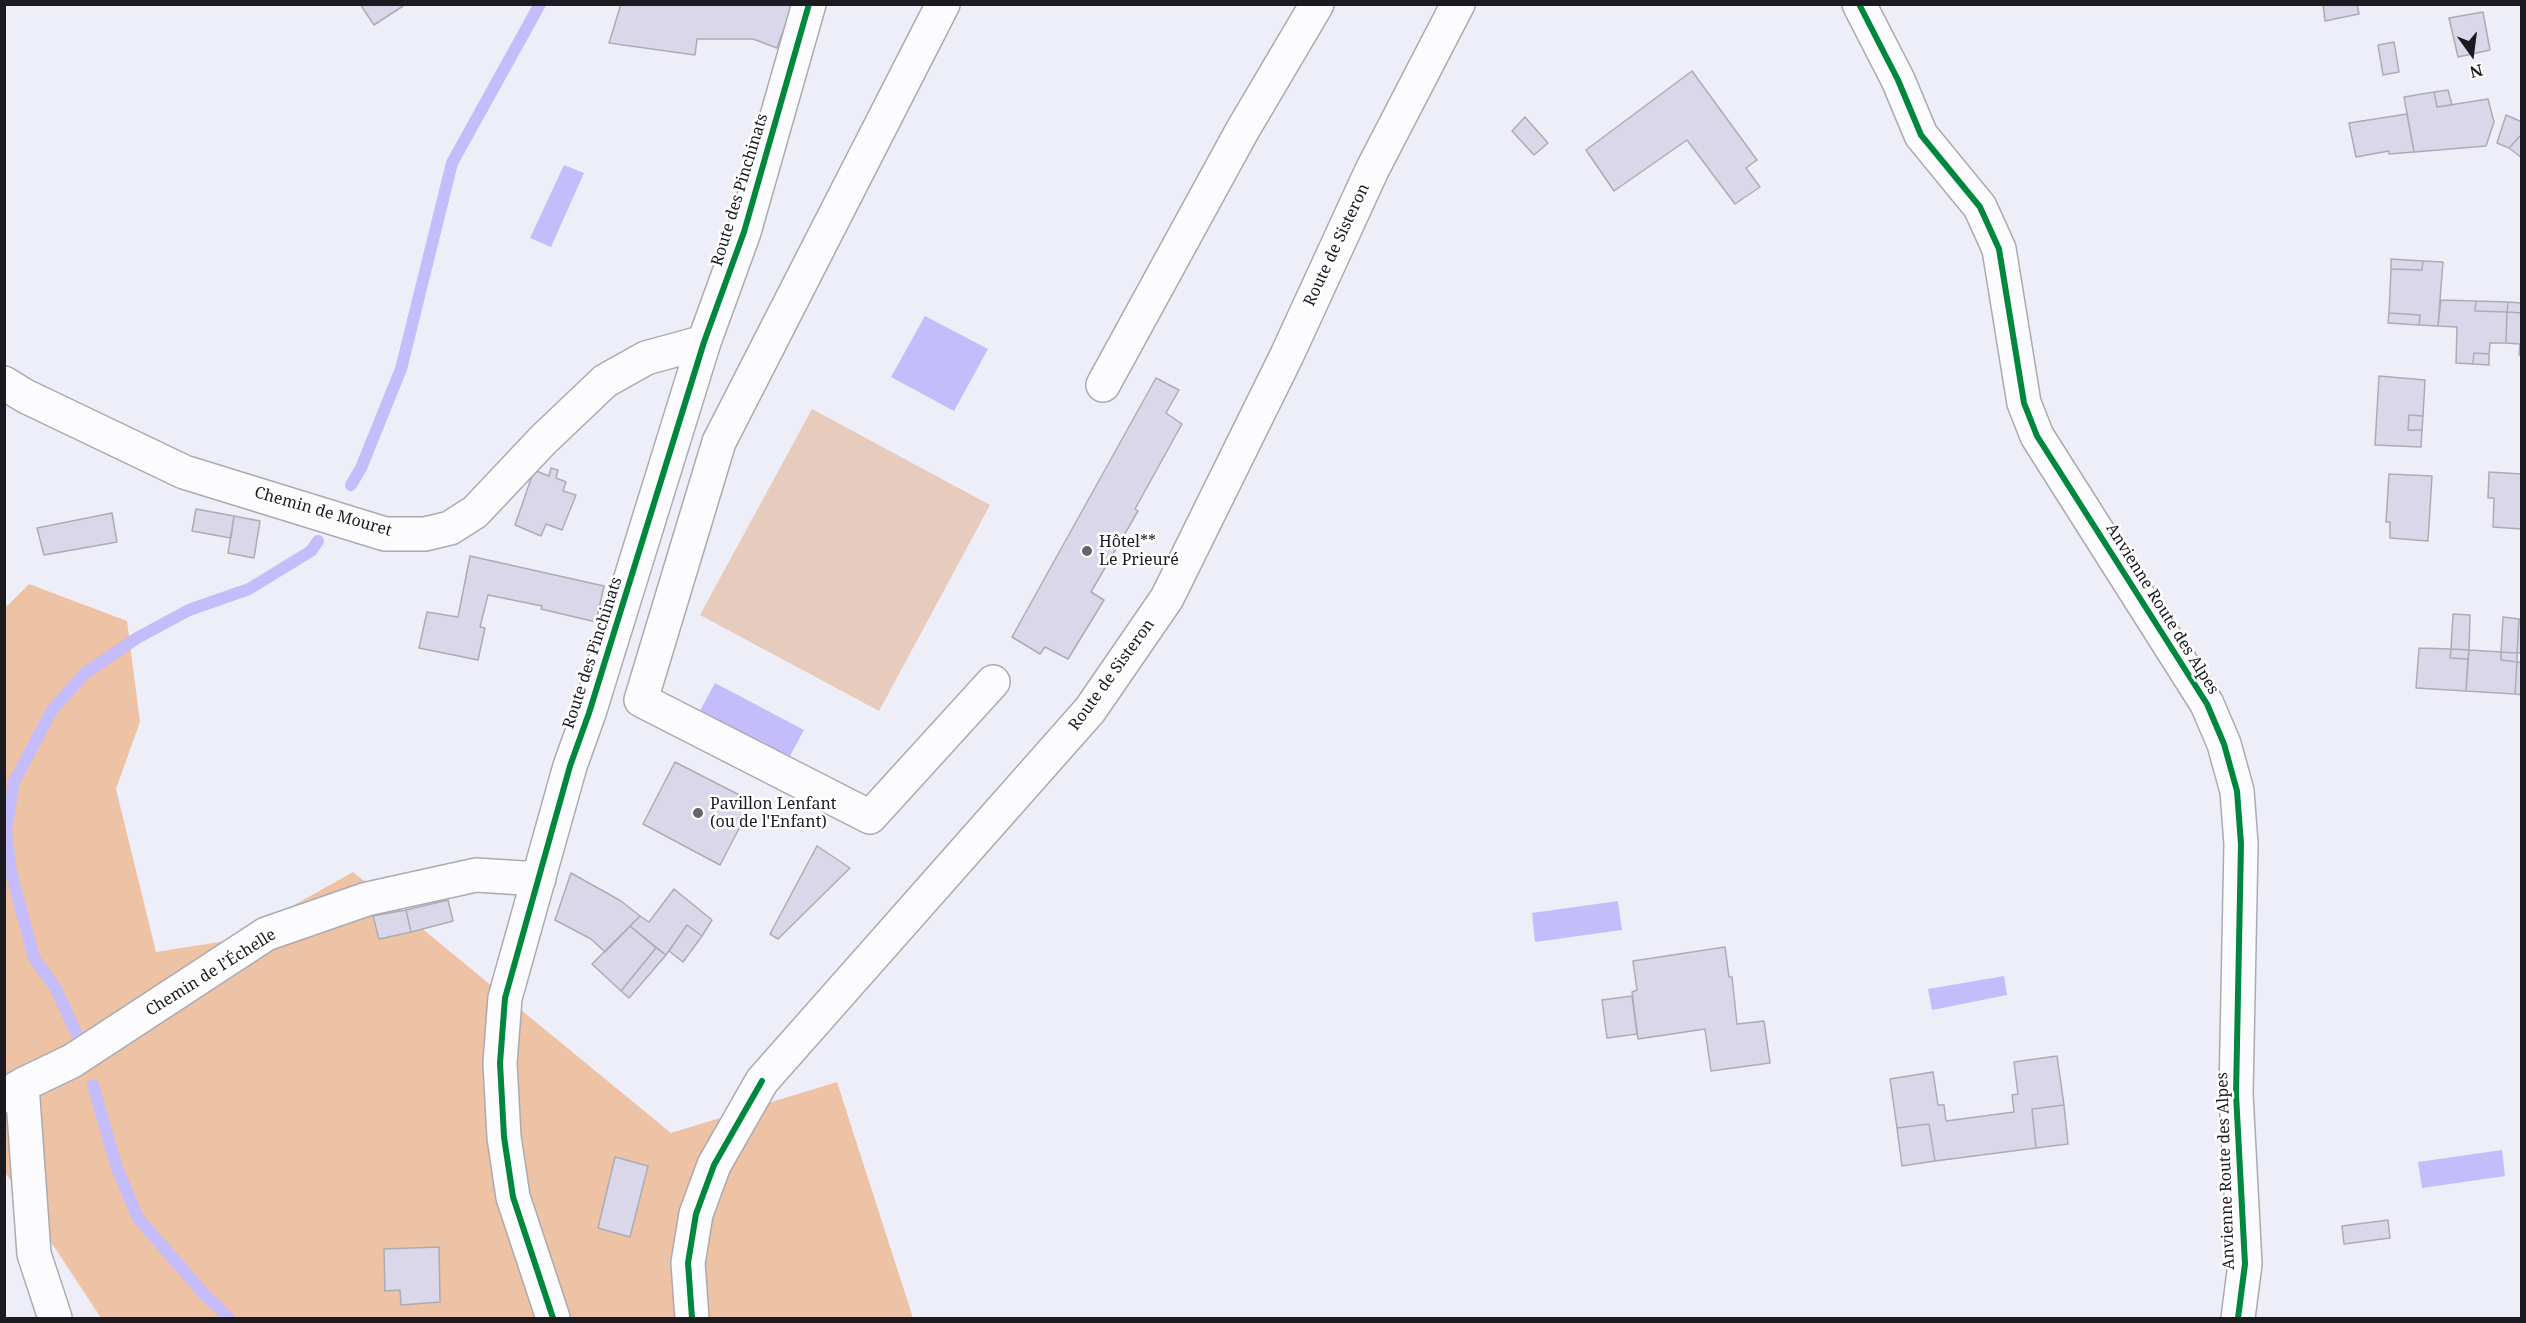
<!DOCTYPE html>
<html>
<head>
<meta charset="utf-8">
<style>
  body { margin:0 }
  #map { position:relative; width:2526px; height:1323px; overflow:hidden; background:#eeeef8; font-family:"Noto Serif",serif }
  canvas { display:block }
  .frame { position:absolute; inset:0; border:6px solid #1b1a21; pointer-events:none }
  .north { position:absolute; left:2442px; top:24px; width:60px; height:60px; -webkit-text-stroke:4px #fff; paint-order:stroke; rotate:166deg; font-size:16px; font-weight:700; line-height:24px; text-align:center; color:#1b1a21 }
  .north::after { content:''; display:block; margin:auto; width:21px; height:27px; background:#1b1a21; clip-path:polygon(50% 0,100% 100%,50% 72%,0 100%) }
</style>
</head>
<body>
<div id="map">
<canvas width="2526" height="1323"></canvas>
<div class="frame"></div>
<div class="north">N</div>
</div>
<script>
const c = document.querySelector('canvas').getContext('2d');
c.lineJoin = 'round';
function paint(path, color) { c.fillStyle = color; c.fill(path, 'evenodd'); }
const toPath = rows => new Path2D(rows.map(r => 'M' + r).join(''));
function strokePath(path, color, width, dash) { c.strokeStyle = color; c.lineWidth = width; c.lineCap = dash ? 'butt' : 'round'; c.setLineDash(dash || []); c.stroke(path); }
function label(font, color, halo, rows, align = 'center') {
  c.font = font + ' "Noto Serif",serif'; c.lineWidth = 5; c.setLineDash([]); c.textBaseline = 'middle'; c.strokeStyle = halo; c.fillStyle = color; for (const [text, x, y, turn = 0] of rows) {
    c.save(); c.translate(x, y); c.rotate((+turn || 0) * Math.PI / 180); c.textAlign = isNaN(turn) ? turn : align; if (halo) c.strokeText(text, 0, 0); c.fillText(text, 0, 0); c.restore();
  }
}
paint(toPath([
  [812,409,990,505,879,711,700,615]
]), '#e7cbbc');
paint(toPath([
  [29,584,127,621,140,722,116,789,156,952,232,940,353,872,671,1133,837,1082,913,1318,101,1318,5,1172,4,609]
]), '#edc2a5');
paint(toPath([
  [564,165,584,173,551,247,530,238],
  [925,316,988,349,954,411,891,377],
  [715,683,804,730,784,767,695,720],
  [1618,901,1622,930,1535,942,1532,913],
  [2004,976,2007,995,1932,1010,1928,989],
  [2502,1150,2505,1176,2422,1188,2418,1162]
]), '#c5bcfb');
strokePath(toPath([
  [351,485,361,468,401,369,452,163,540,4],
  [81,1043,55,987,34,958,11,872,6,831,14,782,52,710,84,674,137,638,189,610,249,589,311,551,318,541],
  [93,1085,117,1168,138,1218,205,1295,229,1318]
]), '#c5bcfb', 12);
const building = toPath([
  [360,4,402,4,403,6,374,25,360,4],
  [621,4,793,4,777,48,753,39,697,39,695,55,609,43,621,4],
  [2323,4,2357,4,2359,14,2325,21,2323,4],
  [2483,12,2490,50,2458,57,2449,18,2483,12],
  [2394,42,2399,72,2383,75,2378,45,2394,42],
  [1692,71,1757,160,1746,168,1760,187,1735,204,1687,140,1614,191,1586,150,1692,71],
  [2448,90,2452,105,2437,107,2434,92,2448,90],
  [2434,92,2437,107,2488,99,2494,122,2486,146,2414,152,2404,97,2434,92],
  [2407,114,2414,152,2389,154,2389,151,2356,157,2349,123,2407,114],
  [2506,115,2522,122,2522,134,2509,148,2497,143,2506,115],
  [1525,117,1548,143,1534,155,1512,131,1525,117],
  [2522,134,2522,158,2509,148,2522,134],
  [2391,259,2423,261,2422,270,2391,269,2391,259],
  [2423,261,2443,262,2438,326,2419,325,2420,315,2389,313,2391,269,2422,270,2423,261],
  [2441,300,2476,301,2475,311,2507,312,2506,343,2490,343,2489,354,2474,353,2473,364,2456,363,2457,327,2438,326,2441,300],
  [2476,301,2508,302,2507,312,2475,311,2476,301],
  [2508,302,2522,303,2522,313,2507,312,2508,302],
  [2507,312,2522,313,2522,355,2519,355,2520,344,2506,343,2507,312],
  [2389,313,2420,315,2419,325,2388,323,2389,313],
  [2474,353,2489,354,2489,365,2473,364,2474,353],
  [2379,376,2425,380,2423,416,2409,415,2408,430,2422,430,2421,447,2375,445,2379,376],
  [1156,378,1179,390,1166,413,1182,424,1135,509,1138,511,1091,592,1104,600,1068,659,1045,647,1040,654,1012,637,1156,378],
  [2409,415,2423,416,2422,430,2408,430,2409,415],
  [551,468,558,470,556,478,566,482,563,491,576,495,562,530,546,524,541,536,515,525,534,470,549,476,551,468],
  [2489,472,2522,474,2522,529,2493,527,2494,498,2488,498,2489,472],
  [2389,474,2432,476,2428,541,2390,538,2390,522,2386,522,2389,474],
  [196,509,234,516,231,538,192,531,196,509],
  [112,513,117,542,44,555,37,528,112,513],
  [234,516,260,521,254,558,228,553,234,516],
  [470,556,604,586,596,622,541,609,542,606,488,595,480,627,485,628,478,660,419,648,427,612,458,617,470,556],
  [2453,614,2470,615,2469,650,2451,649,2453,614],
  [2503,617,2519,619,2517,653,2501,652,2503,617],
  [2519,619,2522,619,2522,653,2517,653,2519,619],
  [2419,648,2451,649,2450,658,2468,659,2466,691,2416,688,2419,648],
  [2451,649,2469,650,2468,659,2450,658,2451,649],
  [2469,650,2501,652,2501,660,2517,662,2515,694,2466,691,2469,650],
  [2501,652,2517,653,2517,662,2501,660,2501,652],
  [2517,662,2522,662,2522,695,2515,694,2517,662],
  [675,762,753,802,720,865,643,824,675,762],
  [817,846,850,868,778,939,770,934,817,846],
  [571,873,621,901,640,916,605,952,591,939,555,920,571,873],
  [674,889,712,920,702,936,687,925,666,955,630,926,640,916,649,922,674,889],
  [448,900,453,921,411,932,406,910,448,900],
  [406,910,411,932,379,939,373,916,406,910],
  [687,925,702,936,683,962,669,951,687,925],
  [630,926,656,948,621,991,592,964,630,926],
  [1725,947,1729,977,1732,977,1737,1024,1764,1021,1770,1063,1711,1071,1705,1029,1638,1039,1632,992,1637,990,1633,961,1725,947],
  [656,948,666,955,629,998,621,991,656,948],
  [1632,996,1637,1034,1607,1038,1602,1000,1632,996],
  [2057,1056,2064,1105,2032,1109,2036,1148,1935,1161,1929,1124,1897,1128,1890,1079,1933,1072,1938,1105,1944,1105,1946,1121,2014,1112,2012,1095,2018,1094,2014,1062,2057,1056],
  [2064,1105,2068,1144,2036,1148,2032,1109,2064,1105],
  [1929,1124,1935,1161,1902,1166,1897,1128,1929,1124],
  [615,1157,648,1166,630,1237,598,1228,615,1157],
  [2388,1220,2390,1238,2344,1244,2342,1226,2388,1220],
  [439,1247,440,1302,401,1305,400,1290,385,1291,384,1249,439,1247]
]);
paint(building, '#d9d7e9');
strokePath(building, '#acacb3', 1.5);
const minor = toPath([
  [943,4,719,442,641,700,870,817,993,682],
  [1859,4,1898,80,1921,135,1980,207,1999,249,2024,403,2037,436,2207,704,2224,744,2237,791,2241,844,2236,1094,2245,1264,2238,1318],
  [4,383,25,396,184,472,385,534,425,534,450,528,475,512,543,440,605,381,646,358,704,342],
  [1103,385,1242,131,1317,4],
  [22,1085,34,1254,55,1318],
  [4,1096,22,1085,72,1061,266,934,367,899,476,875,539,879],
  [553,1318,513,1197,504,1137,500,1063,505,998,570,766,589,713,704,342,744,232,809,4]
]);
const major = toPath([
  [692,1318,688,1263,696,1214,714,1165,762,1081,1090,710,1167,598,1287,355,1372,170,1458,4]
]);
strokePath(minor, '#aaaab1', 36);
strokePath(major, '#aaaab1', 36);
strokePath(minor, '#fcfcfe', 33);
strokePath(major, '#fcfcfe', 33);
strokePath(toPath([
  [1859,4,1898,80,1921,135,1980,207,1999,249,2024,403,2037,436,2207,704,2224,744,2237,791,2241,844,2236,1094,2245,1264,2238,1318],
  [553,1318,513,1197,504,1137,500,1063,505,998,570,766,589,713,704,342,744,232,809,4],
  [692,1318,688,1263,696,1214,714,1165,762,1081]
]), '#00873e', 6);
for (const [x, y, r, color] of [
  [1087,551,6,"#65646c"],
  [698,813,6,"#65646c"]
]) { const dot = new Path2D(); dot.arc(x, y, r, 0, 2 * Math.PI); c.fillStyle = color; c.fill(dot); strokePath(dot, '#fff', 2); }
label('16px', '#1b1a21', '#fff', [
  ["Route des Pinchinats",740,190,-73],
  ["Route de Sisteron",1337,245,-65],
  ["Chemin de Mouret",323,512,16],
  ["Anvienne Route des Alpes",2162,609,58],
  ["Route des Pinchinats",593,653,-72],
  ["Route de Sisteron",1112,675,-54],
  ["Chemin de l’Échelle",211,973,-32],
  ["Anvienne Route des Alpes",2226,1171,-92]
]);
label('16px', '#1b1a21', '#fff', [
  ["Hôtel**",1099,542],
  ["Le Prieuré",1099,560],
  ["Pavillon Lenfant",710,804],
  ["(ou de l'Enfant)",710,822]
], 'left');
</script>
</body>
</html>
